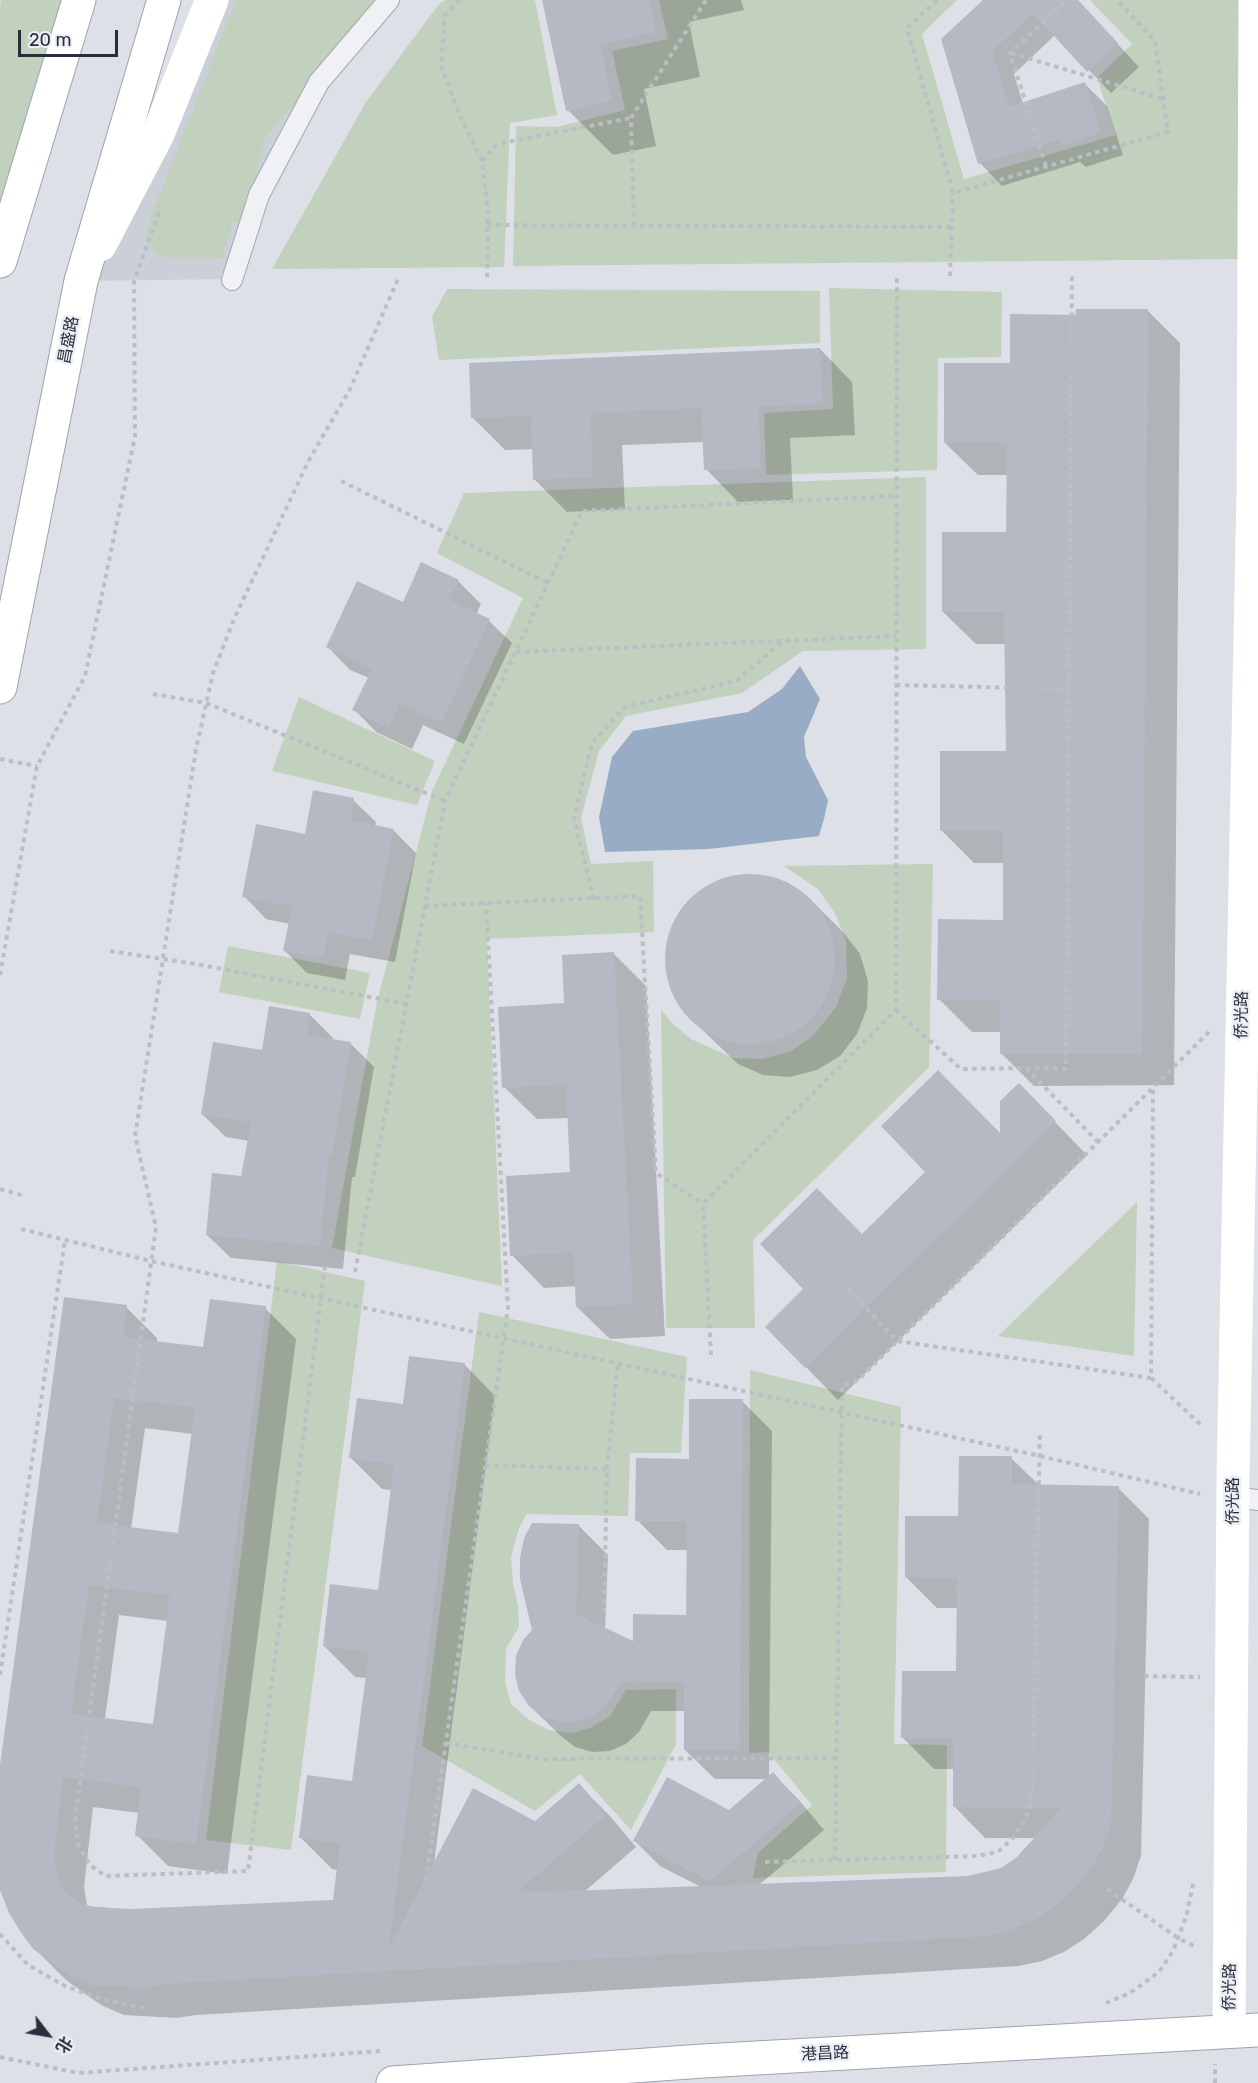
<!DOCTYPE html>
<html>
<head>
<meta charset="utf-8">
<style>
  body { margin:0 }
  #map { position:relative; width:1258px; height:2083px; overflow:hidden; background:#dde0e6; font-family:Rubik,"Noto Sans SC",sans-serif }
  canvas { display:block }
  .north { position:absolute; left:18px; top:2005px; width:60px; height:60px; -webkit-text-stroke:4px #eceff4; paint-order:stroke; rotate:121deg; font-size:16px; font-weight:700; line-height:24px; text-align:center; color:#272e3c }
  .north::after { content:''; display:block; margin:auto; width:21px; height:27px; background:#272e3c; clip-path:polygon(50% 0,100% 100%,50% 72%,0 100%) }
  .scale { position:absolute; left:18px; top:30px; width:100px; height:27px; box-sizing:border-box; border:3px solid #272e3c; border-top:0; padding-left:8px; font-size:18px; line-height:21px; white-space:nowrap; color:#272e3c; -webkit-text-stroke:4px #eceff4; paint-order:stroke }
</style>
</head>
<body>
<div id="map">
<canvas width="1258" height="2083"></canvas>
<div class="north">北</div>
<div class="scale">20 m</div>
</div>
<script>
const c = document.querySelector('canvas').getContext('2d');
c.lineJoin = 'round';
function paint(path, color) { c.fillStyle = color; c.fill(path, 'evenodd'); }
const toPath = rows => new Path2D(rows.map(r => 'M' + r).join(''));
function strokePath(path, color, width, dash) { c.strokeStyle = color; c.lineWidth = width; c.lineCap = dash ? 'butt' : 'round'; c.setLineDash(dash || []); c.stroke(path); }
function label(font, color, halo, rows, align = 'center') {
  c.font = font + ' Rubik,"Noto Sans SC",sans-serif'; c.lineWidth = 5; c.setLineDash([]); c.textBaseline = 'middle'; c.strokeStyle = halo; c.fillStyle = color; for (const [text, x, y, turn = 0] of rows) {
    c.save(); c.translate(x, y); c.rotate((+turn || 0) * Math.PI / 180); c.textAlign = isNaN(turn) ? turn : align; if (halo) c.strokeText(text, 0, 0); c.fillText(text, 0, 0); c.restore();
  }
}
paint(toPath([
  [213,0,388,0,317,82,231,279,82,281]
]), '#cbcfd8');
paint(toPath([
  [1,0,71,0,0,223,0,9],
  [236,0,382,0,265,138,245,222,233,221,222,258,168,258,156,254,149,247,145,239,146,229],
  [446,0,535,0,557,115,510,123,504,267,272,269,366,102,439,4],
  [659,0,957,0,922,34,964,179,1116,135,1097,78,1132,44,1090,0,1243,0,1244,259,513,266,516,126,557,127,625,110,612,51,668,39],
  [829,288,1002,292,1001,357,938,358,937,470,766,475,764,413,833,409],
  [447,289,820,291,820,343,439,360,432,317],
  [926,477,926,649,803,651,742,693,626,716,599,751,581,818,591,864,653,861,654,932,487,939,502,1286,332,1248,377,1002,432,791,523,598,437,553,464,493],
  [299,697,435,761,417,805,272,771],
  [933,864,929,1067,753,1240,755,1328,666,1328,661,1010,673,1024,691,1039,734,1058,762,1059,789,1052,812,1037,836,1007,847,978,846,941,836,915,818,889,784,866],
  [228,946,370,973,360,1019,219,992],
  [1137,1202,1134,1356,998,1336],
  [277,1261,365,1281,291,1850,206,1840],
  [479,1312,687,1357,681,1453,630,1453,628,1516,527,1514,519,1528,511,1557,513,1583,518,1605,519,1627,506,1648,505,1682,511,1704,529,1720,549,1730,572,1733,592,1727,610,1716,626,1690,676,1689,676,1744,631,1830,580,1774,535,1811,422,1746],
  [750,1370,901,1407,894,1744,947,1745,946,1872,753,1878,758,1853,812,1805,768,1752,749,1753]
]), '#c2d0be');
paint(toPath([
  [800,666,820,699,804,737,806,757,828,800,824,819,819,836,709,849,605,852,599,817,612,757,633,731,748,712,782,689]
]), '#98adc5');
paint(toPath([
  [544,0,741,0,744,10,689,22,700,77,644,89,656,146,613,155,568,110],
  [985,0,1064,0,1102,27,1139,67,1111,93,1055,35,1014,74,1023,104,1085,84,1107,106,1123,155,1086,167,1080,162,1002,186,980,163],
  [1148,311,1180,343,1174,1085,1034,1086,1002,1054,1002,1032,972,1032,939,999,1004,921,1004,863,974,863,941,830,1008,752,1006,644,976,644,943,612,1008,533,1008,475,978,475,945,443,1011,364,1078,316],
  [820,349,852,382,855,435,790,438,793,500,738,502,706,469,704,442,622,445,625,509,567,512,534,479,534,449,505,450,473,418],
  [458,581,481,604,476,615,489,621,512,643,464,744,423,725,412,749,376,732,354,709,369,678,350,670,328,647,403,604],
  [353,800,376,822,375,826,393,830,416,853,395,962,350,954,345,980,307,973,284,950,290,924,266,919,244,896,306,835],
  [759,875,787,882,810,899,843,932,860,954,868,981,867,1008,857,1034,840,1056,817,1070,790,1077,763,1075,738,1064,718,1045,684,1012,670,987,666,959,671,931,684,907,705,888,731,876],
  [614,954,646,986,665,1336,610,1339,577,1307,576,1286,544,1288,512,1255,572,1174,569,1118,537,1119,504,1087,566,1005],
  [309,1014,333,1038,332,1041,351,1044,374,1067,355,1177,352,1177,343,1269,231,1258,207,1235,243,1177,249,1141,226,1137,202,1114,263,1052],
  [1051,1118,1087,1155,838,1400,767,1327,1001,1136],
  [126,1307,157,1338,157,1343,205,1349,265,1308,296,1339,227,1874,168,1866,137,1835,139,1813,93,1807,84,1887,87,1906,131,1910,334,1901,338,1870,332,1869,301,1838,353,1782,367,1678,355,1677,324,1646,379,1592,392,1490,382,1489,351,1458,404,1405,464,1364,495,1396,434,1864,536,1823,579,1785,610,1816,636,1847,584,1892,701,1887,660,1866,635,1841,729,1812,766,1779,715,1779,685,1750,686,1711,651,1711,639,1732,626,1744,610,1751,592,1752,575,1747,561,1736,530,1706,534,1631,578,1525,608,1555,605,1630,634,1643,688,1616,688,1550,667,1550,637,1520,742,1401,772,1431,769,1777,773,1774,798,1799,824,1830,759,1885,968,1877,1001,1869,1018,1858,1036,1838,985,1838,954,1806,955,1769,934,1769,903,1738,957,1673,958,1608,937,1608,906,1577,1011,1458,1040,1486,1118,1488,1149,1519,1141,1856,1133,1879,1122,1899,1104,1921,1084,1939,1064,1952,1042,1961,1018,1966,196,2015,177,2018,124,2015,101,2005,66,1980,34,1948,0,1883,0,1776],
  [145,1428,193,1434,180,1535,131,1529],
  [119,1615,168,1621,155,1726,105,1719]
]), '#0003');
paint(toPath([
  [542,0,649,0,656,32,600,45,612,101,566,111],
  [983,0,1078,0,1118,43,1087,72,1033,13,992,51,1009,107,1085,82,1101,132,1062,146,1060,139,978,164,941,39],
  [1076,309,1148,309,1142,1053,1000,1054,1000,1000,937,1000,938,919,1003,920,1003,831,940,831,940,751,1006,751,1004,612,942,612,942,532,1006,532,1007,443,944,443,944,363,1010,363,1010,314,1076,315],
  [820,348,823,403,758,406,761,468,704,470,701,408,590,413,593,477,533,480,531,416,471,418,469,363],
  [421,562,459,580,449,600,490,619,441,723,400,703,389,728,352,710,372,669,326,647,357,581,403,602],
  [313,790,354,798,350,820,394,829,372,940,328,932,323,958,283,951,292,906,242,897,256,824,305,834],
  '665 959a85 85 0 1 1 170 0a85 85 0 1 1-170 0Z',
  [614,952,633,1304,576,1307,573,1252,510,1256,506,1176,570,1172,566,1084,502,1088,498,1007,564,1003,562,955],
  [269,1006,310,1013,306,1035,351,1042,332,1154,329,1154,320,1246,206,1235,212,1173,241,1176,251,1122,201,1114,213,1042,262,1050],
  [938,1070,1000,1133,1000,1101,1019,1083,1056,1121,805,1368,765,1327,803,1289,760,1244,817,1188,862,1234,925,1172,881,1126],
  [64,1297,127,1305,123,1337,203,1347,210,1299,266,1306,196,1844,135,1836,141,1787,63,1777,54,1855,57,1875,64,1891,78,1902,93,1907,131,1909,333,1900,340,1843,299,1838,307,1775,352,1781,369,1652,323,1646,330,1584,378,1590,394,1464,349,1458,357,1398,403,1404,409,1356,465,1363,389,1947,473,1788,535,1821,579,1783,606,1815,516,1893,968,1876,1001,1868,1017,1857,1061,1808,953,1807,953,1739,901,1738,902,1671,956,1671,957,1578,905,1577,905,1516,958,1516,959,1456,1012,1456,1012,1484,1119,1486,1111,1824,1103,1847,1091,1868,1073,1890,1053,1908,1033,1921,1010,1930,987,1936,164,1984,145,1988,91,1985,69,1975,33,1949,20,1931,9,1913,0,1890,0,1765],
  [114,1398,195,1407,178,1533,97,1523],
  [89,1585,170,1595,153,1724,71,1714],
  [689,1399,743,1399,739,1750,684,1750,684,1682,621,1681,609,1702,596,1714,579,1721,561,1722,544,1717,529,1706,519,1691,515,1674,516,1656,523,1640,532,1630,520,1579,520,1558,524,1538,532,1523,579,1524,576,1614,633,1641,633,1614,686,1615,687,1521,635,1521,636,1458,689,1459],
  [773,1772,800,1804,710,1881,633,1841,667,1777,729,1810]
]), '#b4b9c3');
const lane = toPath([
  [232,280,259,195,319,82,389,0],
  [1233,1497,1258,1500]
]);
const primary = toPath([
  [0,261,79,0],
  [0,687,81,281,164,0],
  [393,2083,703,2061,1258,2030]
]);
strokePath(lane, '#a3a7b0', 22);
strokePath(primary, '#9ca4b1', 35);
strokePath(toPath([
  [460,0,445,15,441,66,460,116,482,161,488,212,487,279],
  [937,0,907,28,953,193,1168,132,1155,41,1117,0],
  [1011,53,1163,99],
  [482,161,497,144,631,118],
  [1046,166,1010,53,1067,0],
  [487,225,952,227],
  [634,226,631,118,706,0],
  [950,276,953,193],
  [341,481,548,583],
  [516,652,896,636],
  [896,685,1069,689],
  [153,694,206,703,445,801],
  [0,759,37,766],
  [594,899,574,818,592,743,625,707,736,681,783,641],
  [425,906,640,896,656,1173,703,1204],
  [110,951,196,964,406,1004],
  [0,975,37,766,85,676,135,436,134,281,161,207],
  [896,1010,961,1069,1026,1068,1098,1142],
  [1026,1068,1066,1069,1072,275],
  [0,1189,25,1196],
  [21,1229,151,1261,1040,1456,1200,1494],
  [325,1266,248,1871,105,1876,89,1864,78,1844,75,1820,156,1227,135,1136,196,749,213,673,234,619,308,462,350,389,398,279],
  [355,1272,445,801,582,511,896,496],
  [848,1289,897,1341,1151,1378,1153,1088],
  [711,1355,703,1204,896,1010,897,276],
  [1151,1378,1201,1425],
  [485,1465,607,1469,604,1611],
  [607,1469,618,1363],
  [0,1675,65,1240],
  [1144,1676,1200,1677],
  [446,1743,542,1759,836,1758],
  [835,1860,842,1386,858,1380,1209,1032],
  [765,1862,977,1856,998,1852,1015,1836,1028,1813,1032,1793,1040,1431],
  [426,1880,508,1308,486,903],
  [1107,1889,1178,1938,1196,1947],
  [0,1934,28,1965,65,1986,105,2000,149,2009],
  [1106,2003,1130,1993,1159,1972,1173,1951,1178,1938,1186,1917,1194,1880],
  [0,2057,78,2073,381,2051],
  [1215,2083,1215,2064]
]), '#bbbec5', 4, [4.5, 4.5]);
strokePath(lane, '#eff1f5', 20);
strokePath(toPath([
  [100,245,158,134,212,0],
  [1229,2031,1233,1476,1253,491,1255,0]
]), '#fff', 33);
strokePath(primary, '#fff', 33);
label('16px', '#272e3c', '#eceff4', [
  ["昌盛路",69,340,-79],
  ["侨光路",1242,1015,-89],
  ["侨光路",1233,1501,-90],
  ["侨光路",1230,1987,-89],
  ["港昌路",825,2054,-3]
]);
</script>
</body>
</html>
